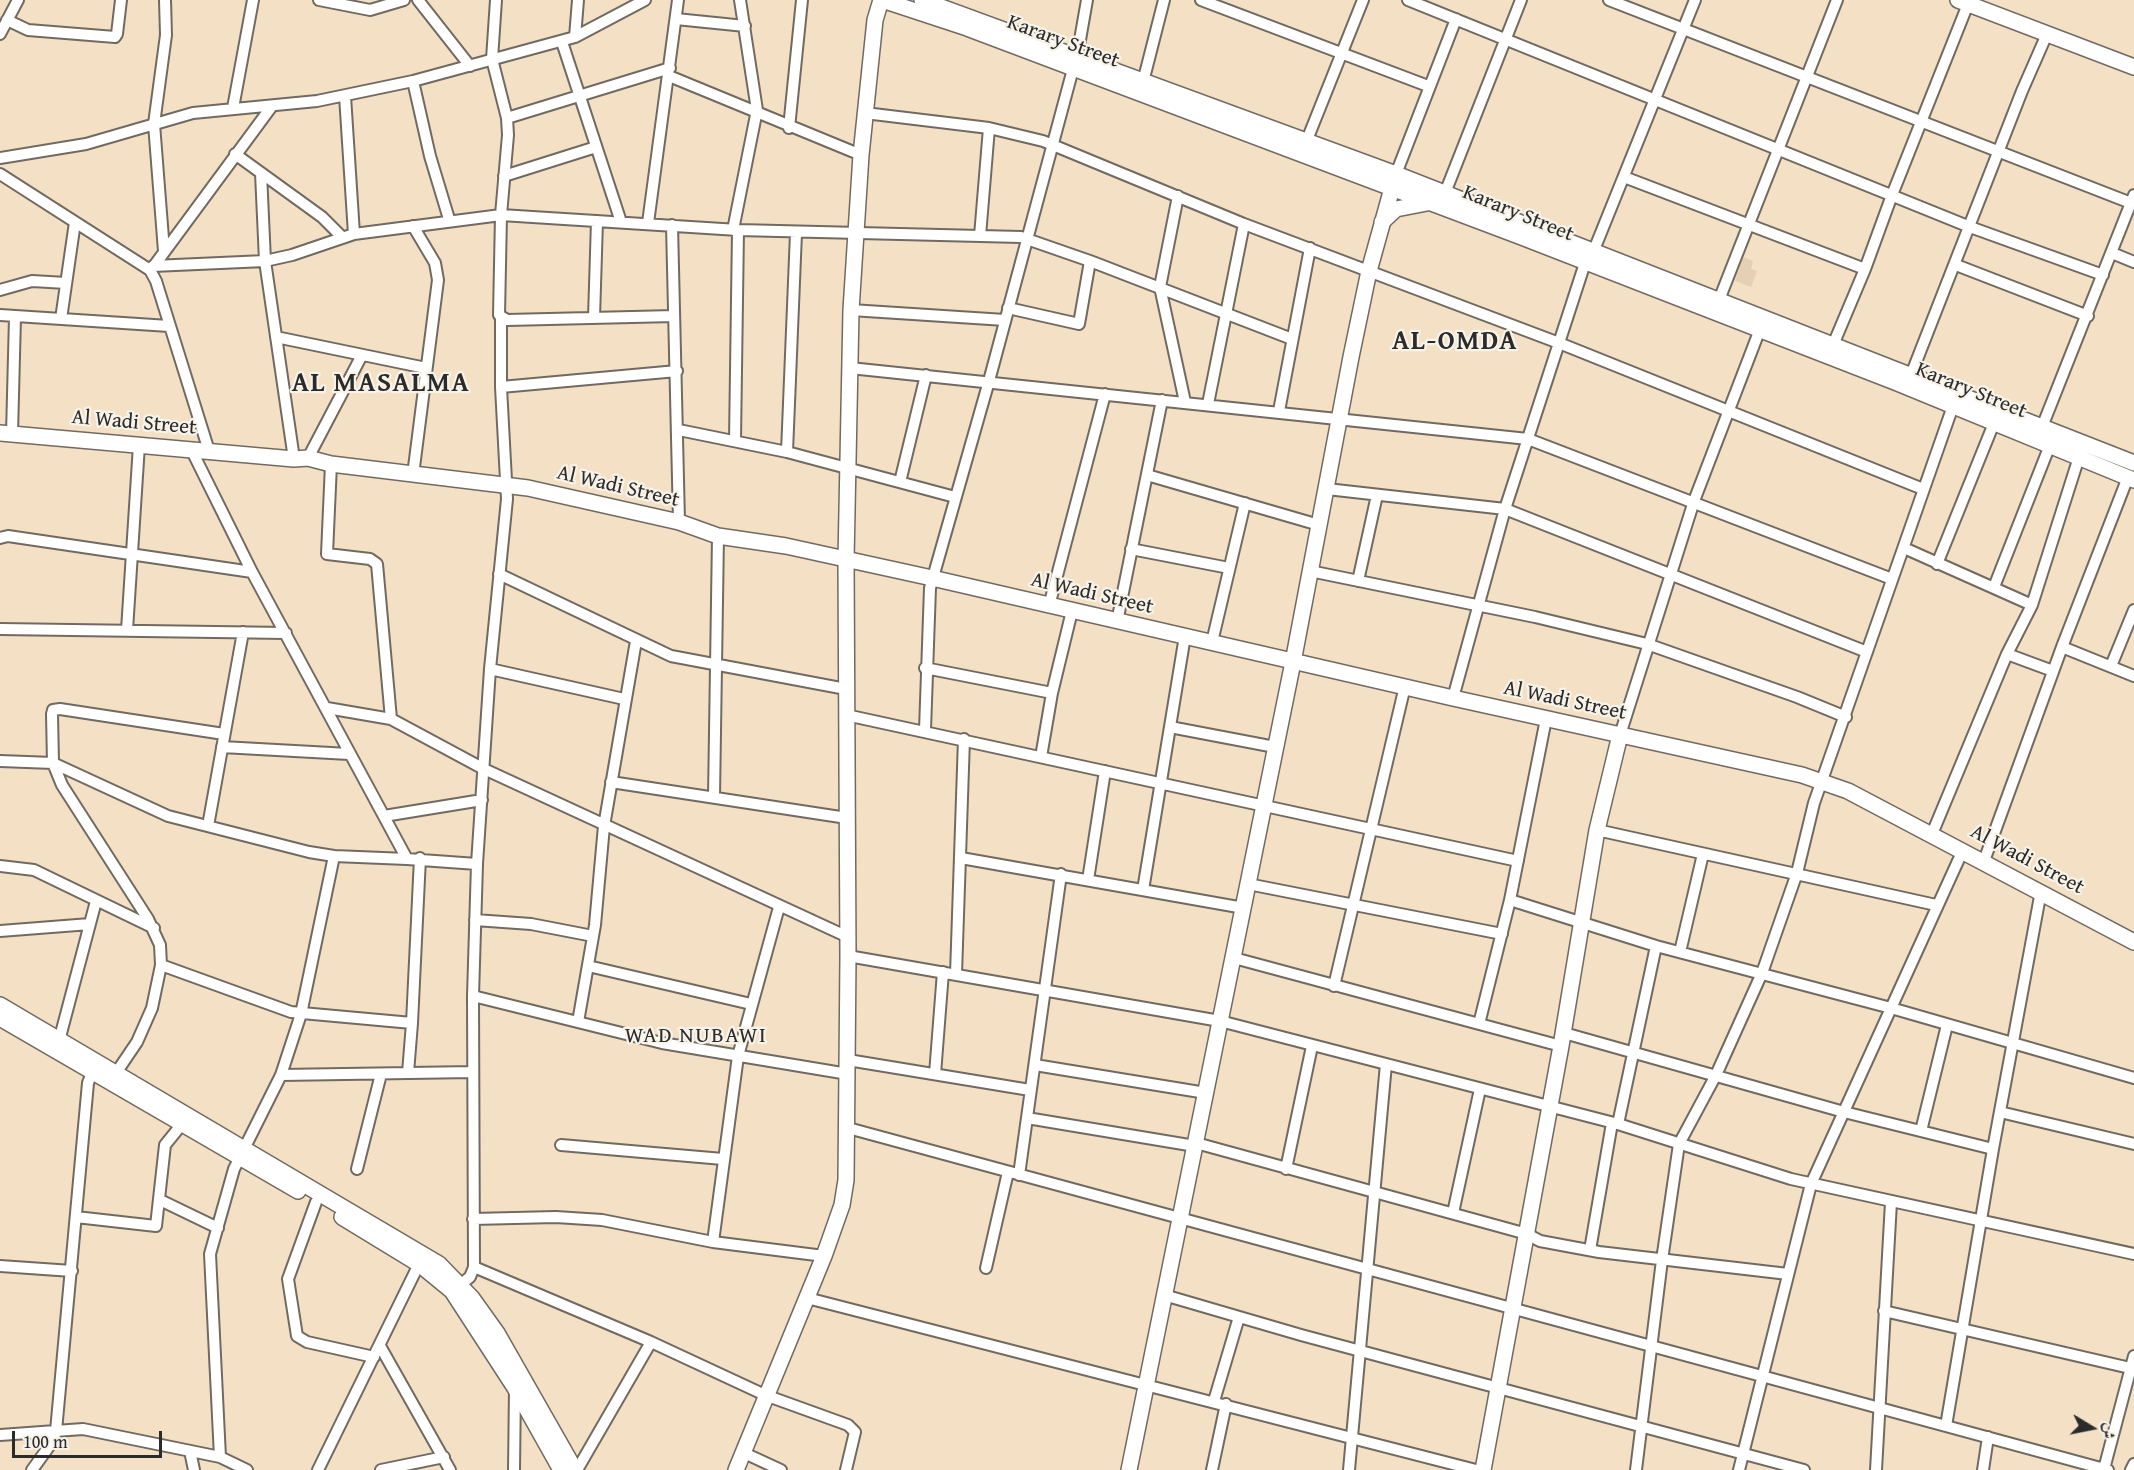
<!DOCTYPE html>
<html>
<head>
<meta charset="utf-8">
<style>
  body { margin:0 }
  #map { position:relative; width:2134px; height:1470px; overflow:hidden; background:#f4e0c5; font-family:"Gentium Book Plus",Amiri,serif }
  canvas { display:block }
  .north { position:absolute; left:2062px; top:1398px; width:60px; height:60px; -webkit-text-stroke:4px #f7f3e8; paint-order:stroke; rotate:100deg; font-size:16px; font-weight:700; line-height:24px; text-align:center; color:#2b2b2b }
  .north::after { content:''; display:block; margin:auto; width:21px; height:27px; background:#2b2b2b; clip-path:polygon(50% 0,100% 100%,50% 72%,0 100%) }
  .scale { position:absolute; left:12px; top:1431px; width:150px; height:27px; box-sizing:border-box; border:3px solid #2b2b2b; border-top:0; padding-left:8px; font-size:18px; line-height:21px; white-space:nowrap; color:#2b2b2b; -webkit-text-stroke:4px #f7f3e8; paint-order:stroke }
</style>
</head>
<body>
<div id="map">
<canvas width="2134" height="1470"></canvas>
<div class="north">ش</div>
<div class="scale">100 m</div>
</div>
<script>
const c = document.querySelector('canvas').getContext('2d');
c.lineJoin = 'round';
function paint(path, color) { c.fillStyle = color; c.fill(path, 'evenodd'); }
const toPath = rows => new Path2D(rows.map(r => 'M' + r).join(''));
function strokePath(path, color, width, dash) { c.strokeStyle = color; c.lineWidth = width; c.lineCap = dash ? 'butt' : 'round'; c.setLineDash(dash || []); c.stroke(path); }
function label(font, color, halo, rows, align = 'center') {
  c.font = font + ' "Gentium Book Plus",serif'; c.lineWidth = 4.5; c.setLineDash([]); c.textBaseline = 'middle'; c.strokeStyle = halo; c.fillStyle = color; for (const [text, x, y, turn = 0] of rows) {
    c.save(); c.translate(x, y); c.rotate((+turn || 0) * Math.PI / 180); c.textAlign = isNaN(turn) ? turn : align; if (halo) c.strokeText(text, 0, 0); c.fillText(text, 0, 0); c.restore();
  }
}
paint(toPath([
  [1743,257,1753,261,1751,269,1757,271,1751,287,1735,281]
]), '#e5d0b4');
const street = toPath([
  [319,0,370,10,404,0],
  [418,0,470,66],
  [496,0,492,59,507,118,508,135,501,215,499,315,507,320,674,316],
  [1201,0,1428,86],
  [1408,0,1970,227,2103,275],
  [1609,0,2131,203],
  [676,19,745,26],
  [7,20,28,30,115,37,117,34,121,0],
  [0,34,18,0],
  [575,37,578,0],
  [562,42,621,222],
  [1077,57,1087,0],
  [669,76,861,155],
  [413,81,430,156,449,219],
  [1143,82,1164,0],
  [345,96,354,234],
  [233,108,253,0],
  [865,113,989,128,1043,141,1244,224,1559,343,1923,489],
  [507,118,670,68],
  [789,128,802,0],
  [1307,140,1363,0],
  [235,154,322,217,343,238],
  [0,158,86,144,193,113,317,101,413,81,575,37,645,0],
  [261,173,265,261,294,459],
  [0,174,150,270,156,281,209,451],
  [1396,174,1456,19],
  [504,176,596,147],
  [1624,177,1865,269],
  [1445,193,1521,0],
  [1178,196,1160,287,1185,402],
  [648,223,678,0],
  [672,225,679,522],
  [733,230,757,110,740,0],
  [980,236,989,128],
  [1594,250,1695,0],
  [164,251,154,124,166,35,165,0],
  [2112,253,2134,262],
  [1956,265,2088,316],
  [153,266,265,261,292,255,354,234,501,215,738,230,1021,237,1090,261,1292,339],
  [151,270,272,106],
  [0,290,32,281,66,283],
  [1719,300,1837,0],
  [1008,308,1079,324,1090,261],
  [851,310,1005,320],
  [0,315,169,326],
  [594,318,597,221],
  [61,319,75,222],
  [276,337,426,368],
  [1833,345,1865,269,1892,195,1968,4],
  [850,368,1528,439,1892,579],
  [1911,375,2022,91,2047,34],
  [501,387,677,371],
  [1208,404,1244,224],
  [1279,411,1310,248],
  [2042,427,2134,195],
  [679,430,787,452,955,497],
  [12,434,15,317],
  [735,440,738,230],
  [191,449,252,572,407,859,477,864],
  [787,452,796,233],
  [308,458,362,355],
  [331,464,327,554,370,559,377,564,391,719,484,769,848,937],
  [413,475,438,280,435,263,413,226],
  [1147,475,1319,525],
  [900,482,926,375],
  [1327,489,1505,509,1867,652],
  [0,538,8,536,252,572],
  [1904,548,2032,605,2007,654,1932,834],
  [1131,549,1229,568],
  [1937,564,1994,423],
  [1310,571,1535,617,1647,644,1797,697,1846,717],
  [499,574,671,656,846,689],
  [1358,581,1377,495],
  [1994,587,2050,445],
  [2032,605,2079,457],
  [1049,606,1105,394],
  [1117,622,1162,400],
  [0,629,286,633],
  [127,630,139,445],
  [1212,642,1245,503],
  [2062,647,2134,676],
  [2007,654,2053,671],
  [2111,666,2134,610],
  [925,668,1052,693],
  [490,669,624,699],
  [1453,698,1505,509,1585,263],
  [327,708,391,719],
  [846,715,1518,861],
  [1546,719,1510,900,1656,946,1891,1008,2134,1078],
  [1170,727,1275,747],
  [925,730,930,588,989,381,1073,69],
  [1620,735,1694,501,1762,324],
  [222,747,349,754],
  [1041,757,1052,693,1072,611],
  [0,761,53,763,168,816,309,852,334,856,407,859],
  [611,782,847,818],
  [714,797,718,536],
  [384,816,482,800],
  [208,826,243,632],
  [1597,830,1936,905],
  [961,858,1244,908],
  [1984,861,2062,647,2128,477],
  [0,866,34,870,154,928],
  [1088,880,1105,771],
  [1248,884,1502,934],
  [1143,890,1185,636],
  [475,920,531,924,593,936],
  [0,931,90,924],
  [1680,952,1703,854],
  [848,956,1220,1021,1618,1124,1791,1179,2134,1254],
  [1234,958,1561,1046],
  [161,965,291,1012,412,1023,420,858],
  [588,966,751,1004],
  [956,974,964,739],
  [1334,986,1405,686],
  [473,996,662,1043,848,1074],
  [578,1022,595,925,604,826,636,641],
  [1479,1024,1510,900],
  [1564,1033,1844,1112,1993,1149],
  [59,1041,96,901],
  [848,1060,1030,1090],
  [1035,1065,1206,1093],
  [116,1073,137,1042,152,1008,161,965,160,945,148,919,62,785,53,763,52,714,53,710,60,709,224,734],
  [408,1073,412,1023],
  [935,1074,943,972],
  [281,1075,473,1072],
  [2000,1112,2134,1144],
  [1027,1118,1195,1146],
  [1618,1124,1656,946],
  [848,1128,2108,1470],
  [1921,1131,1947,1025],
  [1196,1143,1527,1234,1540,1241,1599,1252,1788,1274],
  [561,1145,723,1159],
  [357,1169,381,1074],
  [1286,1169,1312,1046],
  [1019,1175,1061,874],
  [160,1200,218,1228],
  [316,1202,288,1279,297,1336,307,1342,374,1357],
  [1453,1213,1480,1089],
  [76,1217,156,1226,165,1145,182,1124],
  [473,1219,556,1217,602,1220,713,1242,824,1256],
  [713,1242,738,1056,779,907],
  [1590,1250,1612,1123],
  [0,1266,72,1271],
  [474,1267,651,1342,765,1395,848,1425,855,1432,846,1470],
  [986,1268,1008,1172],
  [455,1289,470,1277,474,1267,473,996,477,864,490,669,507,499,501,387,501,318],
  [1164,1295,1301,1335,1804,1470],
  [807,1298,1476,1470],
  [1884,1311,2134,1369],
  [380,1346,450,1470],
  [1214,1401,1239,1317],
  [1946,1426,1993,1149,2041,891],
  [0,1435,83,1429,220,1457,247,1470],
  [190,1451,194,1470],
  [742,1452,781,1470],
  [220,1457,210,1254,234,1169,281,1075,301,1014,334,856],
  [2104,1469,2134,1356],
  [32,1470,53,1441,56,1431,88,1083,94,1067],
  [318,1470,419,1264],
  [381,1470,444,1457],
  [514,1470,515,1388],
  [577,1470,651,1342],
  [1212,1470,1226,1404],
  [1349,1470,1386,1064],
  [1636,1470,1662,1260,1679,1144,1716,1075,1762,973,1797,873,1814,803,1953,406],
  [1739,1470,1811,1184,1963,850],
  [1876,1470,1891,1202],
  [1983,1470,1988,1437],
  [2131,1470,2134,1464]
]);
const secondary = toPath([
  [882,0,967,28,1519,236,1895,382,2134,480],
  [922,0,1396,174,2134,463],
  [1958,0,2134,67],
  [1382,222,1396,209,1427,203],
  [0,433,294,459,308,458,331,464,528,488,679,522,718,536,786,546,932,578,1453,698,1802,775,1848,791,2134,942],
  [0,1005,439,1264,472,1298,497,1333,575,1470],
  [0,1018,298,1191],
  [342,1217,419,1264,452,1291,515,1388,561,1470],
  [736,1470,824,1256,842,1205,846,1180,848,956,846,560,851,310,861,155,875,20,881,0],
  [1129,1470,1293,662,1351,357,1369,271,1396,174],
  [1483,1470,1561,1046,1597,830,1620,735]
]);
strokePath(street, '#716a61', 14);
strokePath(secondary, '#716a61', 18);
strokePath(street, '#fff', 10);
strokePath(secondary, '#fff', 15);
label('21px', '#2b2b2b', '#f7f3e8', [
  ["Karary Street",1063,42,20],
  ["Karary Street",1518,214,22],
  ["Karary Street",1971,391,22],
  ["Al Wadi Street",134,423,5],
  ["Al Wadi Street",618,487,13],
  ["Al Wadi Street",1092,594,13],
  ["Al Wadi Street",1565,701,12],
  ["Al Wadi Street",2027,860,28]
]);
c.letterSpacing = '1.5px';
label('22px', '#2b2b2b', '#f7f3e8', [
  ["WAD NUBAWI",696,1036]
]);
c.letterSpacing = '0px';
c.letterSpacing = '1.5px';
label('bold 27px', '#2b2b2b', '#f7f3e8', [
  ["AL-OMDA",1455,342],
  ["AL MASALMA",381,384]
]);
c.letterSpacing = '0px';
</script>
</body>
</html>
